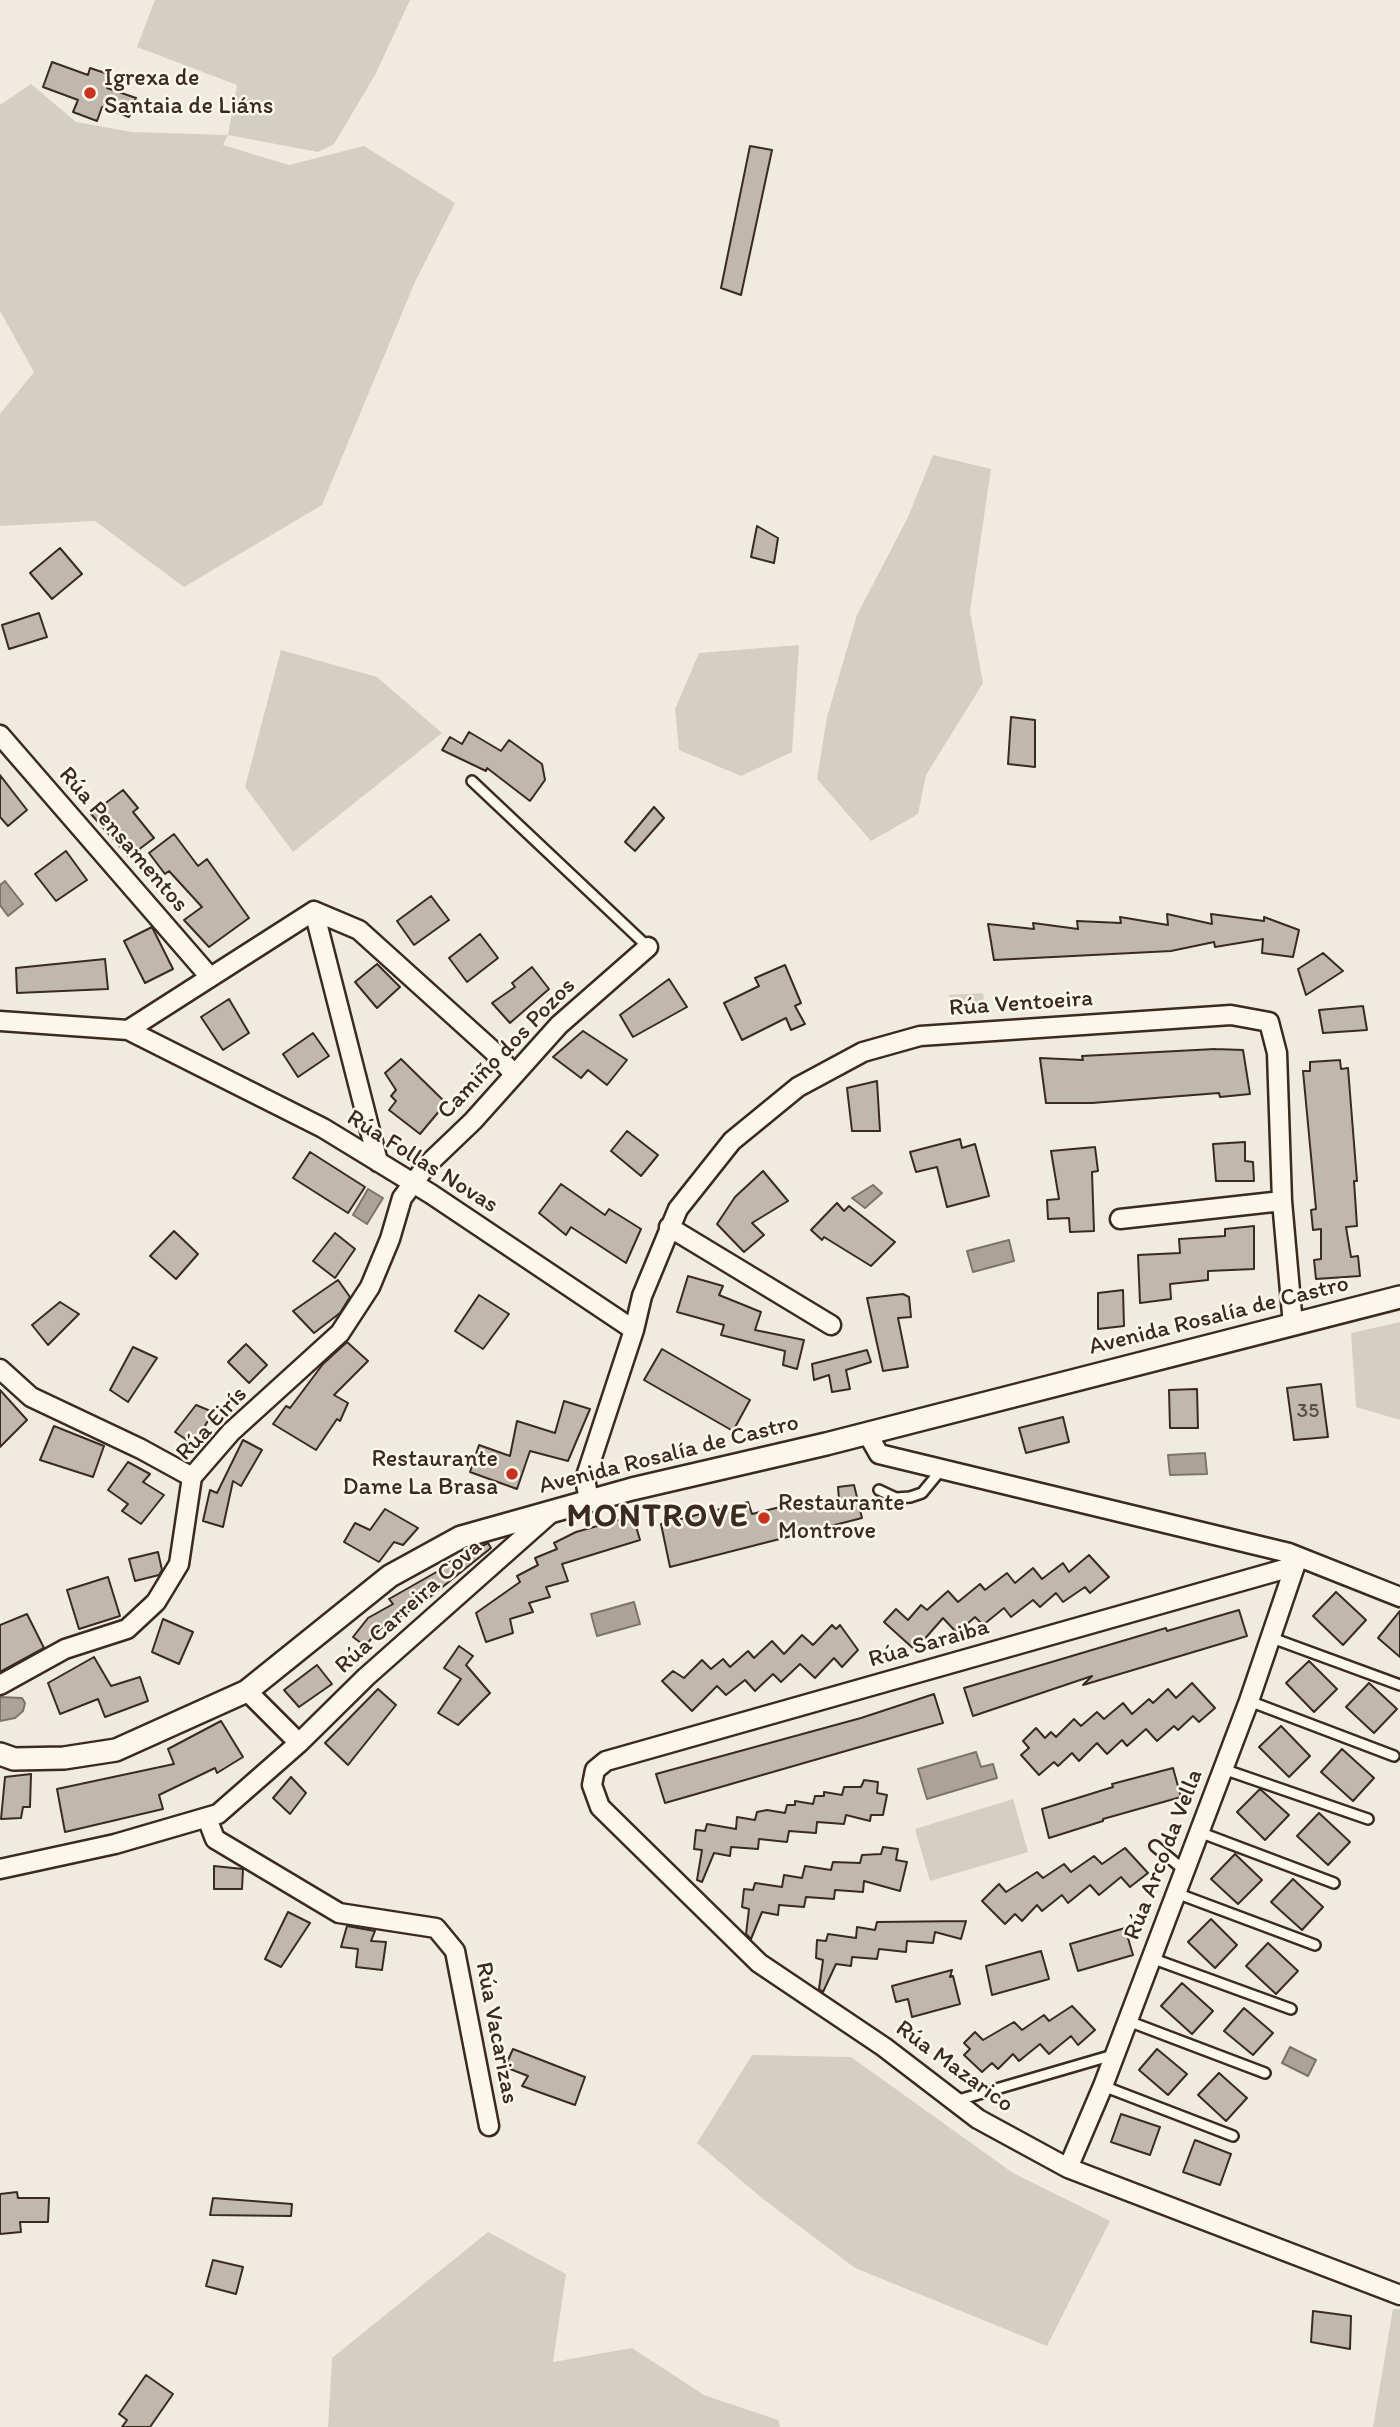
<!DOCTYPE html>
<html>
<head>
<meta charset="utf-8">
<style>
  body { margin:0 }
  canvas { display:block; background:#f0ebe0 }
</style>
</head>
<body>
<canvas width="1400" height="2427"></canvas>
<script>
const c = document.querySelector('canvas').getContext('2d');
c.lineJoin = 'round';
function paint(path, color) { c.fillStyle = color; c.fill(path, 'evenodd'); }
const toPath = rows => new Path2D(rows.map(r => 'M' + r).join(''));
function strokePath(path, color, width, dash) { c.strokeStyle = color; c.lineWidth = width; c.lineCap = dash ? 'butt' : 'round'; c.setLineDash(dash || []); c.stroke(path); }
function label(font, color, halo, rows, align = 'center') {
  c.font = font + ' Itim,sans-serif'; c.lineWidth = 5; c.setLineDash([]); c.textBaseline = 'middle'; c.strokeStyle = halo; c.fillStyle = color; for (const [text, x, y, turn = 0] of rows) {
    c.save(); c.translate(x, y); c.rotate((+turn || 0) * Math.PI / 180); c.textAlign = isNaN(turn) ? turn : align; if (halo) c.strokeText(text, 0, 0); c.fillText(text, 0, 0); c.restore();
  }
}
paint(toPath([
  [155,0,410,0,375,75,334,144,318,152,228,135,223,145,289,165,364,146,455,203,415,282,322,505,184,587,95,521,0,526,0,414,34,372,0,311,0,105,31,84,76,122,132,132,228,135,237,85,137,47],
  [933,455,991,469,970,611,983,683,926,775,918,814,871,841,817,779,827,717,857,615,908,517],
  [799,645,792,752,741,776,679,750,675,709,699,653],
  [281,650,377,677,442,733,293,852,245,787],
  [983,993,986,1012,952,1013,949,995],
  [1400,1322,1400,1420,1356,1407,1351,1333],
  [1013,1799,1028,1852,930,1881,915,1829],
  [752,2055,851,2057,1013,2173,1110,2221,1047,2346,855,2268,763,2199,697,2143],
  [488,2232,566,2274,553,2362,632,2348,704,2395,778,2420,780,2427,328,2427,332,2358],
  [1393,2309,1400,2309,1400,2427,1373,2427]
]), '#d5cec3');
const water = toPath([
  [5,881,23,904,8,916,0,905,0,885,5,881],
  [873,1185,882,1193,865,1208,852,1198,873,1185],
  [368,1189,383,1198,367,1224,353,1215,368,1189],
  [1009,1240,1014,1261,973,1272,967,1251,1009,1240],
  [1205,1453,1207,1474,1170,1475,1168,1455,1205,1453],
  [634,1602,640,1624,597,1636,591,1614,634,1602],
  [0,1697,22,1698,25,1703,23,1711,15,1718,0,1721,0,1697],
  [976,1752,981,1767,993,1764,997,1778,927,1799,918,1769,976,1752],
  [1290,2047,1316,2060,1308,2076,1282,2063,1290,2047]
]);
paint(water, '#aca397');
strokePath(water, '#7f7367', 2);
const building = toPath([
  [52,62,88,75,90,68,111,75,107,88,136,98,129,117,102,107,97,121,73,112,78,100,43,87,52,62],
  [750,146,772,150,741,295,721,288,750,146],
  [757,526,778,538,774,563,751,557,757,526],
  [60,548,82,574,52,599,30,573,60,548],
  [39,613,47,637,9,649,2,625,39,613],
  [1011,717,1035,720,1035,767,1008,764,1011,717],
  [469,732,501,751,509,740,542,764,545,780,530,801,487,768,486,771,442,750,450,737,462,744,469,732],
  [0,775,27,810,8,826,0,817,0,775],
  [123,790,138,808,133,812,154,838,129,857,91,814,123,790],
  [654,807,664,818,635,851,625,842,654,807],
  [174,834,198,866,207,859,249,918,209,947,184,920,202,907,169,871,165,874,149,853,174,834],
  [66,851,87,880,56,901,35,874,66,851],
  [431,896,449,920,414,945,397,921,431,896],
  [1167,914,1212,924,1211,914,1264,921,1264,917,1299,930,1293,957,1262,953,1263,939,1215,947,1214,942,1171,951,994,960,988,924,1034,929,1033,923,1078,929,1077,921,1121,923,1120,917,1168,925,1167,914],
  [152,927,173,969,145,983,124,941,152,927],
  [480,934,498,958,467,982,449,958,480,934],
  [1323,953,1343,971,1306,995,1298,969,1323,953],
  [105,959,108,989,17,993,16,968,105,959],
  [377,964,400,987,377,1008,355,982,377,964],
  [785,965,801,1003,795,1006,805,1024,791,1030,786,1018,742,1040,724,1003,759,986,755,978,785,965],
  [532,967,549,989,510,1023,492,1003,515,987,512,983,532,967],
  [669,979,687,1007,633,1037,620,1015,669,979],
  [229,999,249,1033,223,1050,201,1017,229,999],
  [1363,1006,1367,1030,1323,1033,1319,1010,1363,1006],
  [583,1031,627,1060,607,1085,588,1070,581,1078,553,1057,583,1031],
  [313,1033,329,1056,298,1077,283,1054,313,1033],
  [1215,1049,1243,1050,1250,1094,1220,1097,1219,1093,1092,1103,1046,1103,1040,1058,1083,1060,1082,1056,1215,1049],
  [401,1059,446,1103,420,1134,389,1110,396,1101,391,1096,396,1090,385,1073,401,1059],
  [1340,1060,1341,1069,1348,1068,1357,1181,1354,1181,1357,1226,1346,1227,1351,1257,1358,1256,1360,1276,1316,1279,1314,1260,1321,1259,1321,1229,1313,1230,1311,1210,1316,1209,1303,1071,1310,1071,1310,1062,1340,1060],
  [877,1081,880,1131,852,1131,847,1088,877,1081],
  [627,1131,658,1155,641,1176,611,1151,627,1131],
  [960,1139,962,1148,975,1144,989,1196,947,1207,937,1167,916,1172,910,1152,960,1139],
  [1245,1142,1245,1161,1253,1162,1254,1181,1216,1181,1213,1144,1245,1142],
  [1095,1147,1098,1171,1092,1172,1094,1231,1070,1232,1069,1218,1048,1219,1047,1200,1059,1199,1051,1151,1095,1147],
  [310,1152,365,1187,348,1213,293,1178,310,1152],
  [763,1171,788,1201,752,1223,764,1235,744,1252,717,1224,735,1197,763,1171],
  [561,1184,605,1215,609,1209,641,1229,626,1263,571,1227,566,1235,539,1213,561,1184],
  [837,1203,844,1211,849,1206,895,1242,871,1266,824,1237,822,1240,811,1230,837,1203],
  [1254,1226,1254,1269,1208,1271,1208,1280,1170,1284,1171,1299,1140,1303,1138,1255,1180,1253,1179,1239,1225,1236,1225,1229,1254,1226],
  [174,1231,198,1254,176,1279,150,1256,174,1231],
  [335,1233,355,1249,335,1278,313,1261,335,1233],
  [688,1276,723,1286,719,1295,761,1312,755,1330,804,1340,797,1369,783,1365,785,1351,721,1335,724,1325,677,1312,688,1276],
  [338,1280,350,1297,340,1313,314,1333,293,1311,338,1280],
  [1123,1290,1124,1326,1098,1329,1098,1293,1123,1290],
  [903,1294,909,1297,911,1317,898,1318,908,1367,883,1371,867,1298,903,1294],
  [479,1295,509,1314,483,1349,455,1331,479,1295],
  [60,1302,79,1314,48,1345,32,1325,60,1302],
  [347,1342,368,1361,334,1395,348,1403,340,1421,337,1419,316,1450,273,1424,286,1406,290,1408,323,1364,347,1342],
  [246,1344,267,1365,249,1383,228,1362,246,1344],
  [133,1347,157,1358,128,1402,110,1390,133,1347],
  [662,1349,750,1400,733,1431,644,1380,662,1349],
  [867,1350,871,1362,846,1370,850,1389,832,1392,829,1375,814,1380,812,1364,867,1350],
  [1321,1384,1328,1437,1294,1440,1287,1388,1321,1384],
  [1197,1389,1198,1428,1170,1428,1169,1390,1197,1389],
  [0,1390,27,1420,0,1447,0,1390],
  [564,1401,590,1409,568,1461,530,1451,517,1489,470,1472,479,1445,510,1456,517,1421,555,1433,564,1401],
  [196,1405,213,1412,194,1445,175,1432,196,1405],
  [1063,1417,1069,1442,1026,1453,1019,1428,1063,1417],
  [54,1426,104,1446,93,1477,40,1460,54,1426],
  [243,1440,262,1450,241,1486,233,1481,223,1527,203,1521,210,1490,217,1493,243,1440],
  [128,1462,150,1474,143,1482,164,1495,141,1524,122,1511,128,1504,108,1490,128,1462],
  [854,1485,862,1518,670,1567,661,1524,748,1502,752,1514,804,1501,805,1506,839,1499,838,1487,854,1485],
  [385,1509,418,1528,403,1545,394,1542,379,1562,344,1542,355,1523,370,1530,385,1509],
  [633,1516,640,1540,562,1564,568,1581,546,1587,550,1597,529,1603,533,1612,510,1619,513,1633,486,1642,476,1613,520,1582,517,1576,538,1565,535,1558,557,1549,554,1543,576,1532,633,1516],
  [488,1543,491,1548,420,1605,380,1629,365,1646,353,1637,368,1618,393,1604,389,1599,440,1570,438,1568,488,1543],
  [158,1552,162,1570,159,1575,135,1581,129,1559,158,1552],
  [1089,1555,1109,1577,1090,1593,1085,1587,1063,1602,1056,1593,1040,1607,1033,1600,1011,1617,1004,1608,983,1625,975,1617,957,1633,943,1618,915,1650,884,1622,896,1609,908,1620,921,1605,927,1610,948,1591,958,1602,980,1584,985,1590,1007,1573,1015,1583,1033,1568,1042,1579,1063,1563,1069,1572,1089,1555],
  [108,1577,120,1616,79,1629,67,1590,108,1577],
  [1336,1592,1366,1620,1343,1645,1313,1616,1336,1592],
  [1239,1610,1247,1636,1083,1685,1092,1676,973,1716,964,1688,1166,1628,1167,1631,1239,1610],
  [1400,1611,1400,1657,1378,1638,1400,1611],
  [27,1614,44,1648,0,1672,0,1625,27,1614],
  [163,1619,193,1632,179,1664,152,1652,163,1619],
  [832,1625,836,1629,840,1625,858,1650,842,1667,834,1658,815,1678,800,1664,781,1682,773,1674,755,1691,745,1680,726,1695,717,1686,692,1711,662,1681,673,1671,684,1678,702,1660,711,1669,723,1659,730,1667,748,1651,754,1658,772,1641,784,1654,802,1635,813,1645,832,1625],
  [459,1646,473,1656,466,1665,490,1693,458,1725,438,1713,461,1679,444,1668,459,1646],
  [94,1657,111,1686,140,1677,148,1701,105,1717,98,1699,60,1714,48,1683,94,1657],
  [1309,1661,1337,1689,1314,1712,1286,1683,1309,1661],
  [317,1665,332,1684,299,1707,284,1690,317,1665],
  [1192,1683,1215,1708,1199,1722,1193,1716,1178,1730,1174,1726,1157,1741,1146,1729,1127,1746,1122,1740,1107,1754,1097,1743,1079,1761,1072,1753,1058,1766,1054,1762,1039,1775,1021,1755,1029,1748,1023,1741,1036,1728,1045,1738,1051,1732,1056,1737,1074,1719,1081,1726,1097,1712,1104,1719,1123,1703,1132,1714,1149,1699,1153,1703,1168,1689,1176,1698,1192,1683],
  [1369,1683,1397,1709,1374,1733,1346,1707,1369,1683],
  [378,1689,396,1705,348,1765,325,1743,378,1689],
  [934,1694,943,1723,665,1803,656,1774,861,1718,934,1694],
  [221,1721,243,1757,217,1773,215,1768,159,1795,163,1809,65,1832,57,1789,174,1764,168,1749,221,1721],
  [1281,1726,1310,1756,1289,1777,1259,1747,1281,1726],
  [1342,1749,1374,1778,1353,1801,1321,1772,1342,1749],
  [1173,1768,1181,1797,1103,1819,1103,1821,1049,1838,1042,1809,1113,1787,1112,1784,1173,1768],
  [31,1774,30,1807,23,1807,21,1818,1,1819,5,1777,31,1774],
  [291,1777,306,1793,290,1814,273,1798,291,1777],
  [864,1780,878,1782,877,1793,887,1795,883,1815,871,1815,870,1821,846,1815,844,1824,817,1822,816,1833,789,1831,787,1842,759,1839,758,1849,731,1847,730,1856,714,1853,702,1882,697,1880,702,1850,694,1849,696,1830,705,1831,707,1824,736,1829,737,1817,755,1820,757,1812,767,1810,785,1813,787,1805,795,1805,795,1801,813,1804,815,1796,824,1796,824,1792,842,1795,844,1787,861,1787,864,1780],
  [1260,1789,1289,1815,1265,1840,1237,1812,1260,1789],
  [1319,1813,1350,1842,1328,1865,1297,1836,1319,1813],
  [883,1847,898,1849,896,1860,907,1862,900,1891,864,1881,863,1892,835,1890,834,1899,806,1897,804,1907,779,1905,778,1915,762,1912,751,1939,746,1934,749,1909,742,1907,744,1889,753,1890,755,1883,782,1887,784,1875,802,1878,805,1866,831,1870,833,1862,860,1863,862,1855,881,1854,883,1847],
  [1125,1848,1148,1873,1130,1887,1121,1877,1099,1895,1090,1885,1068,1903,1062,1895,1042,1911,1037,1905,1022,1921,1015,1914,1005,1924,982,1901,999,1884,1006,1892,1037,1872,1043,1878,1064,1864,1071,1872,1094,1856,1102,1864,1125,1848],
  [1235,1854,1262,1880,1238,1904,1211,1879,1235,1854],
  [214,1866,243,1869,242,1889,214,1889,214,1866],
  [1293,1879,1323,1907,1302,1930,1271,1902,1293,1879],
  [288,1912,310,1923,281,1967,265,1959,288,1912],
  [1211,1919,1237,1945,1215,1968,1188,1942,1211,1919],
  [966,1921,961,1939,935,1932,933,1943,907,1941,906,1952,879,1949,877,1959,852,1957,851,1966,836,1964,823,1992,819,1989,823,1960,816,1958,817,1940,826,1941,828,1934,856,1938,857,1927,875,1930,877,1922,966,1921],
  [347,1926,375,1931,371,1941,386,1942,382,1970,356,1967,358,1949,341,1947,347,1926],
  [1125,1928,1133,1955,1078,1971,1070,1944,1125,1928],
  [1268,1943,1298,1971,1276,1994,1246,1966,1268,1943],
  [1041,1951,1049,1979,992,1995,986,1966,1041,1951],
  [952,1970,950,1977,953,1976,960,2004,912,2017,908,1999,896,2002,892,1986,952,1970],
  [1182,1983,1213,2011,1192,2034,1161,2006,1182,1983],
  [1072,2006,1095,2030,1078,2045,1071,2036,1049,2054,1040,2044,1019,2061,1013,2054,998,2069,992,2063,982,2072,964,2055,970,2049,964,2043,975,2032,983,2040,1014,2022,1022,2030,1044,2015,1049,2021,1072,2006],
  [1244,2008,1273,2033,1253,2055,1224,2031,1244,2008],
  [513,2049,585,2077,575,2105,522,2086,528,2076,505,2067,513,2049],
  [1157,2049,1187,2074,1168,2095,1139,2070,1157,2049],
  [1219,2073,1247,2098,1226,2121,1198,2095,1219,2073],
  [1121,2114,1160,2127,1150,2155,1111,2142,1121,2114],
  [1195,2140,1231,2154,1220,2185,1183,2172,1195,2140],
  [17,2192,18,2198,49,2198,48,2222,20,2222,21,2232,0,2234,0,2194,17,2192],
  [213,2198,292,2204,291,2216,210,2215,213,2198],
  [213,2260,243,2267,236,2294,206,2286,213,2260],
  [1313,2311,1351,2316,1350,2349,1311,2342,1313,2311],
  [146,2375,173,2394,150,2427,122,2427,127,2420,119,2414,146,2375]
]);
paint(building, '#c0b8ad');
strokePath(building, '#3b2a1e', 2);
const service = toPath([
  [472,781,648,947],
  [879,1490,896,1498,910,1497,922,1493,941,1470],
  [1272,1638,1400,1685],
  [1249,1701,1394,1756],
  [1223,1769,1368,1819],
  [1199,1832,1334,1883],
  [1155,1846,1184,1870],
  [1176,1893,1315,1945],
  [1151,1958,1291,2009],
  [1128,2021,1265,2073],
  [1103,2086,1233,2136],
  [955,2101,1113,2055]
]);
const minor = toPath([
  [0,735,210,977],
  [314,911,378,1162],
  [0,1021,128,1030,323,1128,431,1194,634,1330,585,1479,589,1500],
  [128,1030,314,911,359,930,493,1051,513,1073],
  [1120,1219,1282,1201],
  [669,1227,831,1325],
  [634,1330,642,1296,678,1209,732,1141,798,1087,863,1052,920,1036,1231,1015,1269,1022,1277,1053,1282,1201,1293,1325],
  [0,1369,31,1397,141,1449,192,1477],
  [867,1433,879,1454,1289,1553,1400,1597],
  [1295,1566,606,1761,595,1770,592,1785,600,1807,759,1963,884,2047,978,2119,1068,2168,1400,2295],
  [0,1685,65,1649,127,1629,156,1602,179,1564,192,1477,231,1432,340,1333,370,1287,390,1239,402,1198,427,1165,473,1121,559,1025,648,947],
  [247,1691,299,1743],
  [207,1818,215,1839,339,1913,436,1928,455,1951,489,2126],
  [0,1869,115,1844,218,1814,299,1743,366,1677,552,1512],
  [1068,2168,1103,2086,1249,1701,1297,1560]
]);
const tertiary = toPath([
  [0,1754,14,1759,64,1758,116,1750,247,1691,390,1576,461,1537,632,1489,826,1444,1400,1297]
]);
strokePath(service, '#3b2a1e', 14);
strokePath(minor, '#3b2a1e', 23);
strokePath(tertiary, '#3b2a1e', 26);
strokePath(service, '#fbf7ec', 9);
strokePath(minor, '#fbf7ec', 18);
strokePath(tertiary, '#fbf7ec', 21);
for (const [x, y, r, color] of [
  [90,93,7,"#c8321e"],
  [512,1474,7,"#c8321e"],
  [764,1518,7,"#c8321e"]
]) { const dot = new Path2D(); dot.arc(x, y, r, 0, 2 * Math.PI); c.fillStyle = color; c.fill(dot); strokePath(dot, '#fbf7ec', 2.5); }
label('21px', '#5c4e42', null, [
  ["35",1308,1412]
]);
label('24px', '#3b2a1e', '#fbf7ec', [
  ["Igrexa de",104,79],
  ["Santaia de Liáns",104,107],
  ["Restaurante",498,1460,"right"],
  ["Dame La Brasa",498,1488,"right"],
  ["Restaurante",778,1504],
  ["Montrove",778,1532]
], 'left');
label('24px', '#3b2a1e', '#fbf7ec', [
  ["Rúa Pensamentos",123,840,49],
  ["Rúa Ventoeira",1021,1004,-4],
  ["Camiño dos Pozos",507,1049,-46],
  ["Rúa Follas Novas",422,1162,32],
  ["Avenida Rosalía de Castro",1219,1316,-14],
  ["Rúa Eirís",212,1424,-47],
  ["Avenida Rosalía de Castro",669,1455,-14],
  ["Rúa Carreira Cova",409,1607,-42],
  ["Rúa Saraiba",929,1644,-16],
  ["Rúa Arco da Vella",1164,1855,-69],
  ["Rúa Vacarizas",496,2033,79],
  ["Rúa Mazarico",954,2067,36]
]);
c.letterSpacing = '2px';
label('bold 32px', '#3b2a1e', '#fbf7ec', [
  ["MONTROVE",658,1518]
]);
c.letterSpacing = '0px';
</script>
</body>
</html>
